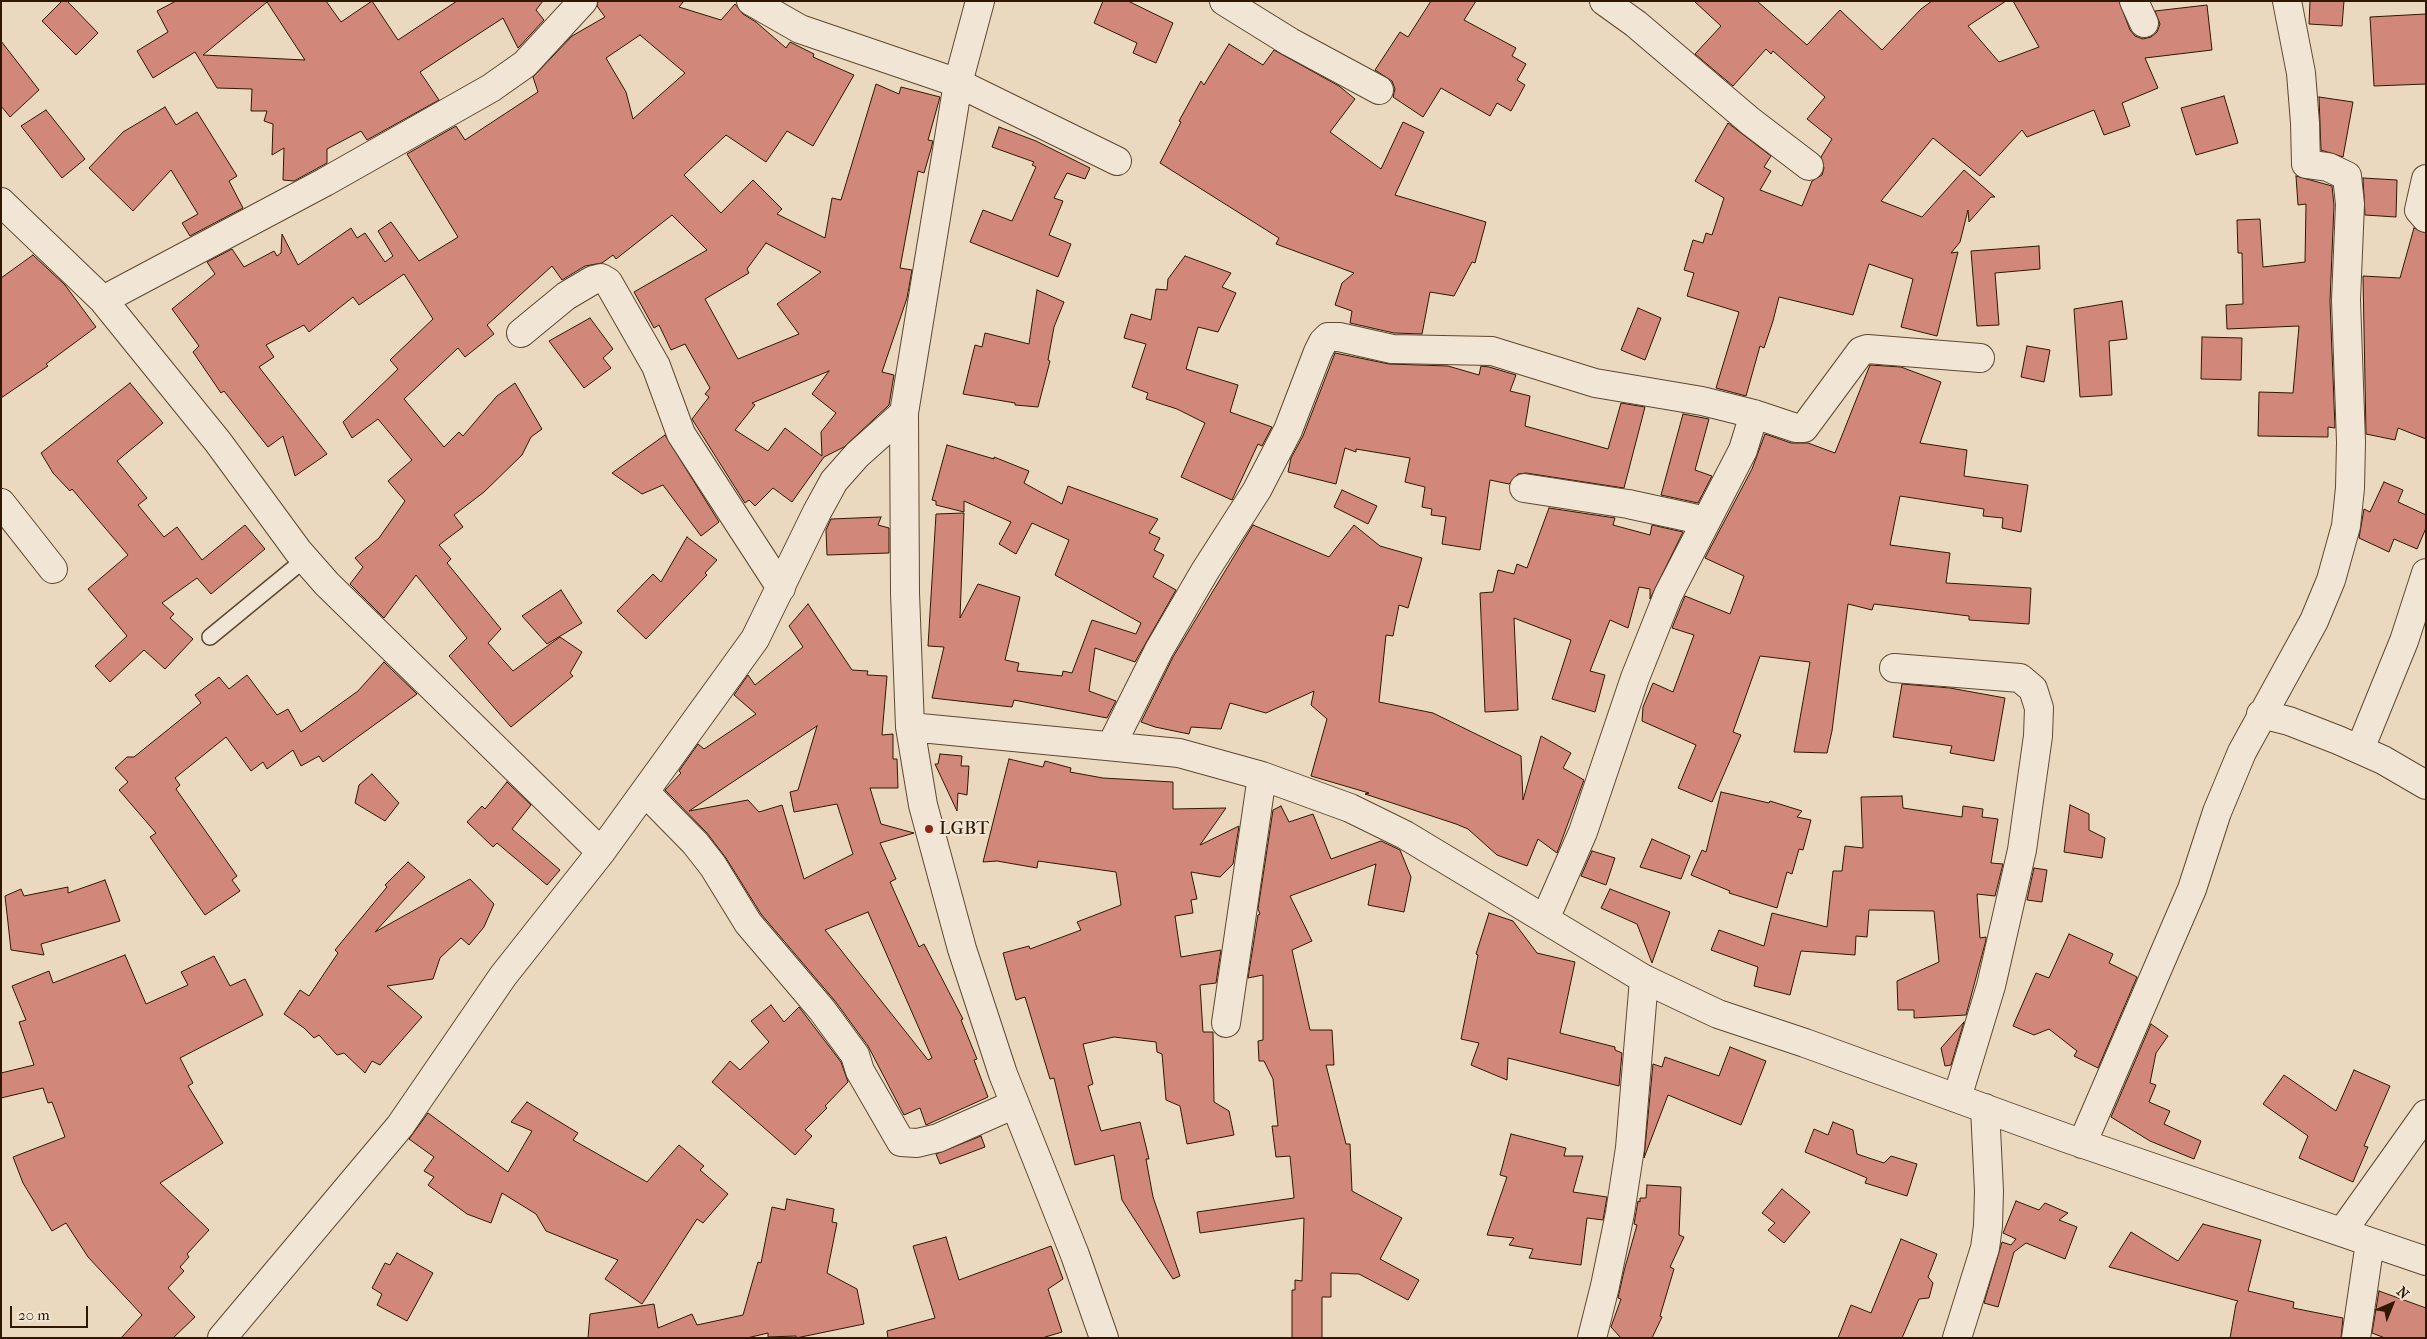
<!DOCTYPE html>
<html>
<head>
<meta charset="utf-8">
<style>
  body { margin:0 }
  #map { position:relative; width:2427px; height:1339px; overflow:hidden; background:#ead9be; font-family:"IM FELL French Canon",serif }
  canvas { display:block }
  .frame { position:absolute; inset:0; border:2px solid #301800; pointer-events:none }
  .north { position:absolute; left:2367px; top:1279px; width:50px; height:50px; -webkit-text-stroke:4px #f1e6d5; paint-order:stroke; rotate:44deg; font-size:14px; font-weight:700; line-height:20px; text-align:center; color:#301800 }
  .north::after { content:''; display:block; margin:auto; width:18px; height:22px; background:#301800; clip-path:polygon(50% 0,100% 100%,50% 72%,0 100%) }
  .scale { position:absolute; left:10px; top:1306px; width:78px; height:22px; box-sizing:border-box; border:2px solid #301800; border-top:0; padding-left:6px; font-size:15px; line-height:18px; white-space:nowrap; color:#301800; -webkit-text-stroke:4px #f1e6d5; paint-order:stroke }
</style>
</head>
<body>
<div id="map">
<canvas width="2427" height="1339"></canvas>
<div class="frame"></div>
<div class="north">N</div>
<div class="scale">20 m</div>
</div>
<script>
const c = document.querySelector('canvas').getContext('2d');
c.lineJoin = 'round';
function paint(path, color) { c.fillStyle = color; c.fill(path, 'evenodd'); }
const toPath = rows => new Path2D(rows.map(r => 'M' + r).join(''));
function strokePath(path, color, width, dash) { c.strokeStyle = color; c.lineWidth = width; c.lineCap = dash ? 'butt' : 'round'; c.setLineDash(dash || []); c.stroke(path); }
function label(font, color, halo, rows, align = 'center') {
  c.font = font + ' "IM FELL French Canon",serif'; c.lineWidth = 4; c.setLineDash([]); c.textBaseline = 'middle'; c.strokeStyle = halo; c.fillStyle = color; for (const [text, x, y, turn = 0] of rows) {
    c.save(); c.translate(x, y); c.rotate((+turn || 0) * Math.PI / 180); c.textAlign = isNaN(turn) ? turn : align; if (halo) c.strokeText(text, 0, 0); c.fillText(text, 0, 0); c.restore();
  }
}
const building = toPath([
  [62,1,67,1,98,33,76,55,42,21,62,1],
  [176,1,326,1,341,22,372,1,398,40,457,1,543,1,536,10,544,20,518,48,503,18,420,72,439,100,367,140,361,131,327,149,327,163,294,181,283,180,284,148,272,155,273,124,264,121,267,111,251,111,252,89,217,88,195,52,153,78,137,51,168,32,157,11,176,1],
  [267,2,305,60,203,55,267,2],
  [598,1,684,1,679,7,721,20,735,4,743,14,756,22,786,48,790,42,814,54,813,57,854,75,813,146,787,131,766,162,726,135,684,175,721,213,753,180,782,209,777,214,825,238,832,198,841,200,876,84,899,94,901,87,940,97,928,140,933,141,931,149,924,173,918,171,900,268,912,270,907,298,882,372,894,375,889,405,844,447,824,457,792,502,773,488,755,506,749,500,745,503,692,419,709,397,705,394,710,388,685,344,671,350,659,325,654,328,634,292,707,250,672,215,616,259,613,255,602,263,585,266,562,280,552,266,487,325,494,334,465,357,458,348,404,399,444,447,459,432,463,436,497,396,515,383,542,429,531,437,522,455,484,492,454,515,463,527,439,545,451,559,447,563,501,629,488,643,513,671,560,637,582,652,570,673,573,676,511,727,449,656,467,638,416,575,384,618,350,584,363,567,355,558,379,538,405,501,388,481,412,460,378,419,352,438,343,422,398,369,390,360,433,319,404,274,359,305,353,297,309,332,304,325,266,345,274,357,259,367,327,454,295,476,283,436,268,447,224,391,221,393,193,352,199,346,172,309,215,274,207,262,232,249,244,267,274,251,277,256,281,253,282,234,298,265,351,228,357,238,365,233,385,262,393,256,378,231,391,222,419,261,455,239,458,237,407,154,456,126,465,140,538,92,533,77,572,36,605,17,597,6,598,1],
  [640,35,685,73,633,119,626,92,606,58,640,35],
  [766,243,821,272,777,304,799,334,738,359,705,299,749,273,747,269,766,243],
  [829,371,812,394,836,413,821,432,822,456,785,428,768,451,735,430,755,405,752,403,829,371],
  [1103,1,1128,1,1173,23,1156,63,1133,53,1137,43,1094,23,1103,1],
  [1431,1,1476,1,1464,20,1516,48,1512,56,1526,64,1517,80,1525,85,1511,111,1497,103,1490,116,1441,88,1423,117,1393,97,1395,89,1392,81,1375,70,1400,32,1408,37,1431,1],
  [1694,1,1757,1,1807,45,1840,10,1882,50,1921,9,1932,1,2006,1,1968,26,1999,62,2039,47,2013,1,2119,1,2130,30,2135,36,2143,39,2151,37,2157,32,2160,24,2155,11,2207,5,2212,50,2145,58,2158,88,2122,103,2130,126,2104,135,2094,110,2027,137,2022,130,1980,176,1933,138,1881,201,1922,217,1964,170,1995,197,1991,197,1969,222,1968,210,1960,242,1951,253,1958,252,1937,336,1901,327,1913,279,1869,264,1853,315,1779,297,1773,321,1764,348,1760,346,1746,396,1716,388,1739,312,1687,296,1694,273,1684,270,1693,240,1703,243,1706,233,1712,235,1724,198,1695,181,1728,123,1771,156,1764,167,1771,171,1760,190,1802,206,1812,181,1822,175,1824,168,1821,157,1832,139,1807,119,1825,97,1773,51,1771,54,1766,49,1733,86,1695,54,1721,26,1694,1],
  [2310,1,2344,1,2342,26,2309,24,2310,1],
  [2426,14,2426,84,2374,86,2370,17,2426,14],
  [1,41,39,90,10,117,1,106,1,41],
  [1229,44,1263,65,1274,50,1339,86,1355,99,1330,132,1381,169,1403,122,1424,132,1395,195,1486,222,1475,263,1472,262,1454,296,1430,292,1422,334,1394,333,1350,323,1352,311,1335,305,1342,283,1354,273,1276,244,1279,238,1160,163,1181,122,1179,121,1201,81,1204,85,1229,44],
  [2224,96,2238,143,2196,155,2181,108,2224,96],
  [2319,97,2353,102,2343,157,2321,150,2319,97],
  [165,107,176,125,197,112,237,176,229,181,243,208,190,236,182,223,198,214,171,170,133,211,89,168,123,132,165,107],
  [46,110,85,159,62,178,21,126,46,110],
  [999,127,1036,141,1090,168,1085,179,1067,173,1054,198,1063,201,1049,235,1071,244,1058,277,970,242,983,210,1012,221,1036,167,1032,165,1034,162,992,147,999,127],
  [2296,176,2332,186,2334,205,2330,301,2335,428,2328,427,2328,437,2258,436,2259,392,2293,393,2299,326,2227,329,2226,305,2243,304,2242,253,2238,253,2237,220,2260,219,2263,267,2305,262,2306,204,2298,205,2296,176],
  [2363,178,2397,180,2396,217,2365,215,2363,178],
  [2414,228,2426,233,2426,439,2398,428,2395,440,2366,434,2363,276,2400,278,2414,228],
  [2039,246,2040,269,1995,273,1999,325,1977,326,1971,251,2039,246],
  [33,255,65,285,96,327,46,364,48,366,1,398,1,278,33,255],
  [1185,256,1231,273,1222,287,1236,293,1218,332,1198,327,1186,369,1238,385,1230,412,1272,427,1262,446,1258,444,1232,500,1181,477,1205,423,1177,409,1146,399,1148,393,1132,387,1146,344,1124,338,1131,314,1151,320,1156,289,1167,290,1168,279,1185,256],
  [1037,290,1064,302,1054,327,1048,360,1050,361,1038,407,1015,405,1015,403,963,394,975,345,982,347,985,333,1029,344,1037,290],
  [2122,301,2127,339,2109,341,2112,395,2080,397,2074,309,2122,301],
  [1638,308,1661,318,1645,360,1621,350,1638,308],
  [590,318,613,349,603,358,611,368,584,388,549,341,590,318],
  [2202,337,2242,338,2241,380,2201,379,2202,337],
  [2027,346,2050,350,2044,382,2021,377,2027,346],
  [1335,353,1389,364,1448,366,1479,375,1481,366,1489,367,1516,375,1510,391,1530,396,1525,426,1608,449,1621,403,1645,407,1624,488,1526,473,1518,474,1509,484,1490,480,1480,550,1442,544,1446,517,1431,515,1432,509,1422,507,1425,487,1405,482,1410,458,1356,449,1356,452,1345,448,1336,484,1288,472,1291,458,1303,436,1335,353],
  [1870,365,1901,367,1941,382,1920,443,1967,450,1964,476,2028,485,2021,532,2002,528,2003,518,1983,516,1984,509,1900,496,1890,545,1950,553,1946,583,2031,588,2029,624,1969,620,1969,616,1874,604,1872,610,1848,604,1832,731,1827,753,1794,752,1810,662,1760,656,1733,732,1741,735,1712,802,1678,788,1696,745,1642,721,1643,707,1653,683,1673,692,1694,635,1672,628,1685,596,1730,614,1744,576,1705,558,1752,469,1765,434,1791,443,1808,443,1835,453,1870,365],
  [130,383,163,423,117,461,147,498,138,505,164,537,177,527,202,560,245,525,265,549,211,594,197,578,162,603,174,614,170,618,193,639,165,669,144,650,110,682,95,666,127,636,88,589,128,555,72,489,70,491,53,473,41,453,130,383],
  [1683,414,1709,419,1695,470,1712,476,1698,503,1661,495,1683,414],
  [665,435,719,522,701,536,663,485,642,494,612,473,665,435],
  [947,445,994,459,994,457,1029,471,1024,483,1062,504,1068,486,1158,519,1149,533,1160,538,1154,550,1164,555,1153,577,1176,590,1135,662,1095,648,1089,691,1116,701,1107,718,1014,700,1012,707,932,698,944,647,928,646,936,514,964,513,960,618,978,584,1020,597,1005,660,1019,663,1017,671,1062,676,1063,671,1072,673,1092,620,1136,634,1141,623,1055,575,1069,540,1032,523,1016,554,999,544,1011,522,964,501,964,512,936,505,936,501,932,500,947,445],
  [2384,482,2403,490,2398,502,2426,515,2426,528,2417,549,2394,539,2389,552,2359,538,2364,509,2370,512,2384,482],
  [1342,490,1377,506,1368,524,1334,507,1342,490],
  [1549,508,1615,518,1613,525,1650,535,1652,525,1683,532,1650,599,1650,589,1639,587,1628,628,1610,620,1590,671,1605,675,1595,712,1552,699,1571,640,1514,618,1518,710,1485,712,1480,593,1493,592,1498,570,1514,574,1517,564,1527,568,1549,508],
  [881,517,878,525,889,528,889,553,827,555,826,530,831,519,881,517],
  [1253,525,1329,557,1354,525,1380,546,1422,558,1408,608,1399,605,1393,636,1386,635,1379,702,1433,713,1521,756,1523,800,1541,736,1571,753,1563,768,1584,780,1557,853,1538,839,1527,866,1497,855,1468,829,1456,824,1365,794,1369,793,1311,776,1327,719,1311,705,1314,691,1266,713,1230,703,1221,729,1191,727,1189,734,1155,727,1141,722,1173,657,1253,525],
  [687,537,717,560,705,573,707,575,646,639,617,611,653,574,661,582,687,537],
  [561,590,582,623,547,644,522,616,561,590],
  [808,604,852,670,868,671,867,675,887,676,882,735,893,734,893,759,897,759,898,788,870,788,881,824,914,833,880,843,896,879,890,882,919,947,924,944,963,1019,961,1020,977,1059,974,1060,988,1097,926,1125,920,1108,904,1115,868,1046,835,1001,761,914,726,858,707,833,665,790,681,773,679,771,698,744,704,749,756,714,734,695,748,675,755,685,803,647,789,626,808,604],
  [817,726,798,790,790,792,794,812,837,804,853,854,804,879,782,805,759,812,748,800,689,811,817,726],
  [868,912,932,1058,928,1060,825,930,868,912],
  [384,662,417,694,323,762,319,756,301,766,293,750,267,769,263,762,251,771,226,737,175,778,180,785,176,789,237,876,232,880,240,891,205,915,150,837,156,833,119,790,128,782,115,768,127,757,134,757,201,703,195,695,219,677,229,689,247,675,277,715,288,709,301,732,358,691,384,662],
  [1902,684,1950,688,2005,698,1994,761,1950,753,1952,746,1893,737,1902,684],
  [940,754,962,756,961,766,969,766,967,795,958,793,957,811,935,764,938,764,940,754],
  [1009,759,1043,767,1045,761,1071,768,1070,772,1103,778,1173,782,1173,809,1226,808,1200,845,1239,826,1233,864,1220,877,1191,872,1197,899,1191,900,1193,913,1175,916,1181,957,1221,950,1216,983,1200,985,1203,1032,1213,1032,1214,1102,1229,1111,1234,1135,1187,1144,1180,1106,1166,1100,1162,1054,1157,1052,1156,1042,1114,1037,1083,1044,1093,1084,1088,1086,1101,1131,1140,1122,1149,1159,1146,1159,1153,1197,1180,1276,1173,1279,1122,1200,1114,1155,1075,1165,1054,1078,1050,1079,1025,997,1016,1000,1003,953,1029,946,1030,949,1081,930,1077,922,1121,905,1116,872,1038,861,1037,868,997,861,983,862,1009,759],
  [372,774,399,803,385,821,355,803,359,785,372,774],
  [507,782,531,805,512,829,560,870,547,885,497,843,493,847,467,822,482,806,485,809,507,782],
  [1721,792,1769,803,1770,801,1802,811,1797,817,1811,820,1803,850,1799,849,1792,874,1787,872,1777,908,1729,893,1730,891,1691,875,1702,850,1706,852,1721,792],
  [1902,796,1903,808,1962,817,1963,806,1983,809,1982,817,1998,819,1991,863,2003,864,1995,896,1977,894,1980,938,1986,937,1986,940,1966,1015,1914,1018,1914,1010,1898,1010,1897,981,1939,962,1934,911,1869,910,1867,937,1856,936,1855,955,1801,951,1790,995,1754,986,1758,967,1711,950,1719,930,1764,946,1772,913,1827,927,1833,871,1842,871,1845,846,1863,848,1861,797,1902,796],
  [2070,805,2089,814,2089,830,2105,838,2102,858,2064,852,2070,805],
  [1281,806,1289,822,1313,814,1331,859,1381,841,1400,850,1411,877,1404,912,1368,905,1376,864,1290,896,1312,941,1292,950,1310,1030,1332,1030,1334,1065,1326,1065,1346,1144,1350,1144,1352,1191,1402,1218,1380,1259,1419,1280,1408,1300,1359,1274,1331,1273,1331,1297,1322,1297,1322,1338,1292,1338,1292,1290,1295,1290,1295,1280,1302,1281,1304,1218,1200,1233,1197,1212,1294,1198,1290,1156,1276,1157,1272,1126,1278,1126,1273,1079,1264,1061,1259,1061,1258,1041,1263,1040,1263,975,1248,978,1258,915,1260,914,1258,909,1273,810,1281,806],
  [1652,839,1690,856,1681,879,1640,867,1652,839],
  [1592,851,1615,858,1606,885,1581,876,1592,851],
  [408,862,425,877,375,932,470,879,494,904,484,927,469,945,461,938,440,958,433,979,387,986,422,1017,380,1065,372,1061,365,1073,344,1053,337,1055,319,1035,314,1038,304,1028,284,1014,300,990,309,996,338,953,335,950,387,887,385,885,408,862],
  [2034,868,2047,870,2042,902,2027,900,2034,868],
  [105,880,120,921,41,944,44,955,11,950,5,896,21,889,24,896,68,887,68,893,105,880],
  [1610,889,1670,912,1652,963,1637,924,1601,908,1610,889],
  [1489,913,1513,921,1537,953,1575,962,1560,1033,1615,1047,1615,1050,1622,1053,1619,1086,1508,1058,1507,1080,1471,1065,1479,1043,1461,1039,1478,955,1476,954,1489,913],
  [2069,934,2113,954,2109,963,2137,977,2098,1068,2074,1056,2077,1051,2049,1029,2034,1035,2013,1026,2036,973,2049,978,2069,934],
  [125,955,146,1004,188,985,181,972,214,956,230,986,245,979,263,1015,180,1058,193,1083,188,1086,223,1143,160,1183,209,1230,187,1254,189,1257,180,1267,184,1271,168,1288,195,1317,173,1338,121,1338,142,1315,88,1257,66,1223,52,1231,23,1183,13,1157,65,1137,52,1102,48,1103,43,1088,1,1098,1,1073,34,1065,19,1022,26,1020,12,986,49,971,53,983,125,955],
  [771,1005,784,1022,799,1007,841,1062,848,1082,825,1106,827,1108,805,1130,812,1136,795,1155,712,1082,730,1061,740,1070,769,1042,751,1021,771,1005],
  [1964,1022,1951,1065,1945,1066,1941,1048,1964,1022],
  [2151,1024,2168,1036,2156,1053,2150,1083,2156,1085,2149,1102,2170,1111,2164,1124,2201,1141,2194,1159,2150,1141,2111,1117,2151,1024],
  [1730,1047,1766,1061,1741,1125,1668,1095,1644,1158,1653,1064,1662,1067,1665,1057,1719,1076,1730,1047],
  [2354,1070,2390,1086,2364,1146,2368,1147,2353,1182,2299,1158,2308,1136,2263,1104,2284,1075,2336,1111,2354,1070],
  [527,1102,578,1133,573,1140,647,1182,679,1145,704,1166,700,1170,728,1194,703,1223,697,1219,642,1304,605,1279,618,1260,546,1231,536,1214,502,1193,491,1223,467,1214,428,1185,434,1177,424,1171,434,1157,409,1139,428,1113,508,1172,532,1131,511,1122,527,1102],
  [1833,1122,1853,1130,1857,1154,1884,1163,1891,1156,1917,1164,1907,1196,1865,1183,1867,1178,1805,1152,1814,1129,1828,1135,1833,1122],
  [1511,1134,1566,1148,1564,1156,1583,1156,1573,1192,1607,1197,1603,1220,1587,1218,1581,1265,1529,1258,1533,1249,1509,1245,1514,1238,1487,1235,1507,1177,1500,1175,1511,1134],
  [981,1136,985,1147,940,1164,936,1154,981,1136],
  [1647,1185,1681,1187,1679,1235,1684,1237,1670,1267,1674,1269,1660,1316,1662,1317,1652,1338,1621,1338,1611,1327,1621,1299,1618,1298,1624,1271,1637,1225,1634,1224,1638,1201,1640,1202,1640,1198,1646,1198,1647,1185],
  [1782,1189,1810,1212,1784,1243,1768,1230,1775,1223,1762,1213,1782,1189],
  [787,1199,834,1209,832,1222,837,1223,827,1273,857,1289,864,1324,796,1338,796,1336,768,1337,768,1333,747,1338,588,1338,590,1314,654,1304,658,1328,692,1314,697,1325,743,1315,758,1262,761,1263,772,1207,785,1210,787,1199],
  [2016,1201,2039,1210,2045,1203,2068,1213,2059,1220,2077,1227,2065,1259,2026,1243,2014,1252,1998,1307,1984,1303,2002,1242,2011,1245,2016,1239,2003,1233,2016,1201],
  [2203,1224,2261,1240,2248,1291,2294,1302,2293,1308,2343,1318,2341,1338,2230,1338,2236,1304,2238,1301,2109,1267,2131,1232,2178,1261,2203,1224],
  [946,1237,959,1280,1051,1246,1063,1279,1048,1289,1062,1332,1042,1338,888,1338,887,1331,935,1318,913,1246,946,1237],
  [1901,1239,1937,1254,1928,1277,1933,1283,1929,1298,1919,1299,1902,1338,1838,1338,1851,1305,1871,1313,1901,1239],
  [397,1253,433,1273,407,1321,377,1305,382,1294,372,1288,385,1263,390,1265,397,1253],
  [2379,1291,2426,1308,2426,1338,2385,1338,2372,1333,2379,1291]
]);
paint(building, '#d18779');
strokePath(building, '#301800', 1);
const lane = toPath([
  [210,637,305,559]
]);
const street = toPath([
  [751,1,800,29,958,83,1117,161],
  [980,1,958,83,904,413,905,593,910,727,923,805,962,949,1003,1074,1075,1255,1104,1338],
  [1224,1,1290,42,1379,90],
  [1604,1,1636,24,1750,121,1809,166],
  [2134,1,2144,23],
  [2426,179,2419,210,2426,218],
  [1,202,103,300,218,442,298,551,327,584,601,852],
  [103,300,325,182,491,88,525,64,583,1],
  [521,333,566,296,593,280,601,278,608,282,656,366,681,434,781,588],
  [1524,488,1628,504,1706,521],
  [1,503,53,569],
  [1894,668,2020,678,2033,689,2039,708,2038,736,2022,850,1991,986,1957,1098],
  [2261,714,2289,721,2338,740,2383,760,2426,785],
  [910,727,1179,753,1262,776,1350,808,1405,835,1644,979,1718,1014,1805,1043,2066,1138,2426,1261],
  [1112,744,1159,650,1205,571,1257,490,1288,430,1318,352,1323,342,1328,337,1339,337,1392,349,1492,351,1595,383,1702,401,1754,414,1796,428,1804,428,1861,351,1867,349,1980,358],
  [2360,749,2404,641,2426,573],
  [645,792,695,843,713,866,748,923,822,1010,855,1055,860,1071,901,1142,917,1143,938,1138,1015,1104],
  [1545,919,1583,832,1635,678,1668,595,1743,450,1754,414],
  [1226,1023,1262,776],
  [2082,1144,2192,889,2217,812,2242,752,2314,621,2331,580,2346,526,2350,488,2351,442,2346,300,2350,204,2347,176,2328,167,2306,164,2305,123,2301,73,2287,1],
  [2342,1232,2426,1114],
  [222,1338,400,1126,503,976,601,852,755,639,817,512,834,481,857,455,904,413],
  [1592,1338,1605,1286,1620,1213,1630,1148,1644,979],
  [1957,1338,1985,1248,1988,1226,1989,1191,1985,1108],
  [2356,1338,2370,1242]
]);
strokePath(lane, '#5e4830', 18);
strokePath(street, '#5e4830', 30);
strokePath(lane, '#f1e6d5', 15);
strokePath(street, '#f1e6d5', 28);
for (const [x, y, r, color] of [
  [929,829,5,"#8f2418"]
]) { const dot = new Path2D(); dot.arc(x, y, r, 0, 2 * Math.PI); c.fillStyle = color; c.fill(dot); strokePath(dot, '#f1e6d5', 2); }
label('19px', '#301800', '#f1e6d5', [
  ["LGBT",939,829]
], 'left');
</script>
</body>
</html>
